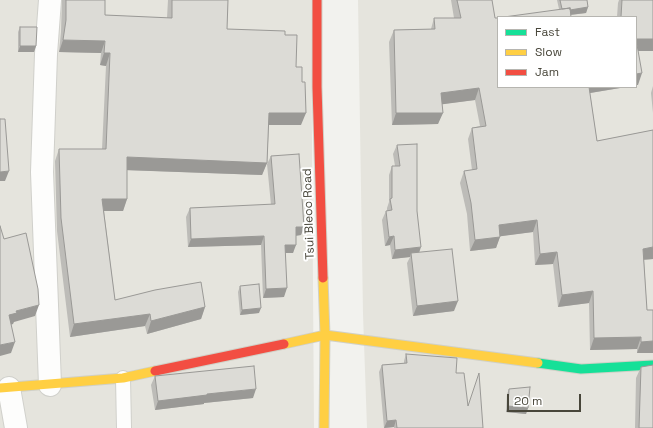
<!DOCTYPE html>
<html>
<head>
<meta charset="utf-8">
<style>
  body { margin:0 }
  #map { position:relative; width:653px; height:428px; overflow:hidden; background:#f2f2ee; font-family:"Space Grotesk",sans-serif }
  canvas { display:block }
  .legend { position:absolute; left:497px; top:16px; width:140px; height:72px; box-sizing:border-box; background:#fff; border:1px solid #b6b5b0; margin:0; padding:5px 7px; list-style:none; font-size:12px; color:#48463a }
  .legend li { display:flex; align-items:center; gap:8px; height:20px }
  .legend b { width:20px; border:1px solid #b6b5b0 }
  .scale { position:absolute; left:507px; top:394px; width:74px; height:18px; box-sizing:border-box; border:2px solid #48463a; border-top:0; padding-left:5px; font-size:12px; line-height:14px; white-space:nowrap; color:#48463a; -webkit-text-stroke:3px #fff; paint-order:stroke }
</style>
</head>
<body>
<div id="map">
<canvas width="653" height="428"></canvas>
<ul class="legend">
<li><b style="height:5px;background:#16e098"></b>Fast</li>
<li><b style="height:5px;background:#ffcf43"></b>Slow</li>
<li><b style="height:5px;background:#f24e42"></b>Jam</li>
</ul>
<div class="scale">20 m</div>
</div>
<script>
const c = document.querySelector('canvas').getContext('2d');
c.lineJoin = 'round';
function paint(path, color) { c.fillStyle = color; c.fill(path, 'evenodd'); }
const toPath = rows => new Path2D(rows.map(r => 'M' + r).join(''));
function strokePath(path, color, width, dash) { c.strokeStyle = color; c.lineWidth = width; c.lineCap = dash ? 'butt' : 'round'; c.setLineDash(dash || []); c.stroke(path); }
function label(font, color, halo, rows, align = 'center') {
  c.font = font + ' "Space Grotesk",sans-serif'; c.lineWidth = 4; c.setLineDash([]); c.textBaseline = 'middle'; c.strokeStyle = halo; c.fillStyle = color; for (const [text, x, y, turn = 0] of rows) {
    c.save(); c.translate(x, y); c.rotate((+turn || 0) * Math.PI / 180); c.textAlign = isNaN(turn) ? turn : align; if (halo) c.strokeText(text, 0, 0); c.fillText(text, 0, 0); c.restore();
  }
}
paint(toPath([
  [0,0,311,0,314,428,0,428],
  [358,0,653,0,653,428,367,428,363,314],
  [498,17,636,17,636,87,498,87]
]), '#e5e4dd');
const lane = toPath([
  [123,378,124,428]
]);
const street = toPath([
  [50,385,42,172,46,54,50,0],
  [9,388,16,428]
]);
const fast = toPath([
  [538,363,581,369,653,365]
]);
const slow = toPath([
  [323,278,325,335,324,428],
  [284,344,325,335,538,363],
  [0,388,123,378,155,371]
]);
const jam = toPath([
  [317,0,317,87,323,278],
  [155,371,284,344]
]);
strokePath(lane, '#d0d0cb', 16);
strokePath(street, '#d0d0cb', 24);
strokePath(fast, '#d0d0c6', 11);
strokePath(slow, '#d0d0c6', 11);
strokePath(jam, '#d0d0c6', 11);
strokePath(lane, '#fdfdfc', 14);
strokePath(street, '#fdfdfc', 22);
strokePath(fast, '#16e098', 9);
strokePath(slow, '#ffcf43', 9);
strokePath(jam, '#f24e42', 9);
paint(toPath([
  [62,0,105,0,105,15,167,18,168,0,228,0,227,29,285,35,296,67,301,125,269,125,267,163,262,175,127,170,127,199,123,211,104,211,115,300,205,307,201,319,147,334,145,326,70,337,57,231,55,161,59,149,102,149,106,66,100,65,101,53,59,52,61,32],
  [451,0,492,0,498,87,626,87,590,93,597,141,653,130,653,259,644,260,647,310,653,310,653,353,637,353,637,349,590,350,589,303,558,307,553,264,535,265,533,232,500,236,496,248,470,251,467,214,460,183,464,171,472,170,468,139,472,128,480,126,475,100,442,104,438,124,392,125,389,42,394,30,431,29,434,18,454,18],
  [557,0,587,0,588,7,586,13,571,15,559,9],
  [619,0,653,0,653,51,638,51,638,85,636,17,617,17,618,3],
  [20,27,36,46,34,52,18,52,18,32],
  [653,86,653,113,651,93],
  [397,145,417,211,419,252,454,311,413,316,407,263,410,257,392,259,390,245,385,246,382,220,386,211,387,211,387,208,389,202,389,175,392,166,395,166,393,154],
  [271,156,304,227,301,235,296,236,293,253,285,253,284,297,263,298,261,245,188,247,186,217,190,208,271,205,267,164],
  [240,286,259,313,240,315,238,292],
  [406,354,456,373,468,405,483,428,394,428,394,427,384,428,379,372,382,365,404,363,404,361],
  [641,367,653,428,635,428,636,378],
  [155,376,253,398,204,403,204,404,155,410,151,385],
  [509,389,528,408,526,414,506,412,507,394]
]), '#bdbcb8');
paint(toPath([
  [588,7,586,13,560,16,562,11],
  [636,39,653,39,653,51,636,51],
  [63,40,105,41,101,53,59,52],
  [20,46,36,46,34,52,18,52],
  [104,53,110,53,106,66,100,65],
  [642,73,638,85,636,85,636,74],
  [587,87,626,87,584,94],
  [479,88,475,100,437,105,441,93],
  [269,113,306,113,301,125,265,125],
  [396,113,443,113,438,124,392,125],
  [127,157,267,163,262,175,123,170],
  [9,171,5,181,0,181,0,172],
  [102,199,127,199,123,211,98,211],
  [537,220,533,232,495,237,499,225],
  [296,227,304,227,301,235,292,236],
  [264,236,261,245,188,247,191,239],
  [394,236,390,245,385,246,389,237],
  [500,237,496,248,470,251,475,240],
  [285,245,296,245,293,253,282,253],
  [421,247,418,256,411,253,410,257,392,259,395,250],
  [653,247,653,259,638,260,643,249],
  [557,252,553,264,535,265,540,254],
  [287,288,284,297,263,298,266,289],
  [593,291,589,303,558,307,562,295],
  [458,301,454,311,413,316,417,306],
  [39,305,35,316,14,322,13,324,5,327,9,315,16,311],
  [205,307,201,319,147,334,151,321],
  [261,308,259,313,240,315,242,310],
  [150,314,145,326,70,337,74,324],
  [641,337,637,349,590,350,594,338],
  [653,341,653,353,637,353,641,342],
  [15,342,11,353,0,356,0,345],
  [256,389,253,398,204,403,204,404,155,410,158,401,207,394],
  [508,406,528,408,526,414,506,412],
  [396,420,394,427,384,428,387,421]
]), '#9a9996');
const building = toPath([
  [66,0,105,0,105,15,172,18,172,0,228,0,227,29,285,31,285,35,297,35,296,67,302,67,302,82,305,82,306,113,269,113,267,163,127,157,127,199,102,199,115,300,155,290,201,282,205,307,151,321,150,314,74,324,61,218,59,149,106,149,110,53,104,53,105,41,63,40,66,20,66,0],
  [457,0,492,0,495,18,498,18,498,87,589,87,597,141,653,130,653,247,643,249,647,310,653,310,653,341,641,342,641,337,594,338,593,291,562,295,557,252,540,254,537,220,499,225,500,237,475,240,471,203,464,171,477,169,472,128,486,126,479,88,441,93,443,113,396,113,394,30,435,29,434,18,461,18,457,0],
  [560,0,587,0,588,7,570,10,570,8,562,9,560,0],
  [622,0,653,0,653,39,636,39,642,73,636,74,636,17,621,17,622,0],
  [570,8,571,17,504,17,570,8],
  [20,27,37,27,36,46,20,46,20,27],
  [0,119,5,119,9,171,0,172,0,119],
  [417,144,417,211,421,247,395,250,394,236,389,237,386,211,392,210,390,199,392,198,392,166,400,166,397,145,417,144],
  [299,154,304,227,296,227,296,245,285,245,287,288,266,289,264,236,191,239,190,208,275,204,271,156,299,154],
  [0,226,4,239,26,233,38,289,39,305,16,311,17,313,9,315,15,342,0,345,0,226],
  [452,249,458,301,417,306,411,253,452,249],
  [259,284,261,308,242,310,240,286,259,284],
  [406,354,457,358,456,373,464,373,468,406,479,373,483,428,397,428,396,420,387,421,382,365,407,363,406,354],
  [653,365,653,428,639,428,641,367,653,365],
  [254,366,256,389,207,394,207,395,158,401,155,376,254,366],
  [530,387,528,408,508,406,509,389,530,387]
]);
paint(building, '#dcdbd6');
strokePath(building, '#9a9996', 1);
label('12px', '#48463a', '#fff', [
  ["Tsui Bleoo Road",309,214,-92]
]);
</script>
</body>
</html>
